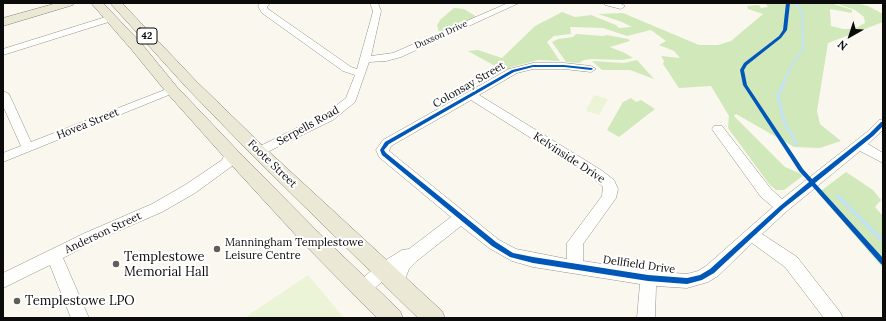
<!DOCTYPE html>
<html>
<head>
<meta charset="utf-8">
<style>
  body { margin:0 }
  #map { position:relative; width:886px; height:321px; overflow:hidden; background:#faf8ee; font-family:Lora,serif }
  canvas { display:block }
  .frame { position:absolute; inset:0; border:4px solid #0b0b0b; pointer-events:none }
  .north { position:absolute; left:830px; top:16px; width:40px; height:40px; -webkit-text-stroke:3px #fff; paint-order:stroke; rotate:219deg; font-size:11px; font-weight:700; line-height:16px; text-align:center; color:#0b0b0b }
  .north::after { content:''; display:block; margin:auto; width:14px; height:18px; background:#0b0b0b; clip-path:polygon(50% 0,100% 100%,50% 72%,0 100%) }
</style>
</head>
<body>
<div id="map">
<canvas width="886" height="321"></canvas>
<div class="frame"></div>
<div class="north">N</div>
</div>
<script>
const c = document.querySelector('canvas').getContext('2d');
c.lineJoin = 'round';
function paint(path, color) { c.fillStyle = color; c.fill(path, 'evenodd'); }
const toPath = rows => new Path2D(rows.map(r => 'M' + r).join(''));
function strokePath(path, color, width, dash) { c.strokeStyle = color; c.lineWidth = width; c.lineCap = dash ? 'butt' : 'round'; c.setLineDash(dash || []); c.stroke(path); }
function label(font, color, halo, rows, align = 'center') {
  c.font = font + ' Lora,serif'; c.lineWidth = 4; c.setLineDash([]); c.textBaseline = 'middle'; c.strokeStyle = halo; c.fillStyle = color; for (const [text, x, y, turn = 0] of rows) {
    c.save(); c.translate(x, y); c.rotate((+turn || 0) * Math.PI / 180); c.textAlign = isNaN(turn) ? turn : align; if (halo) c.strokeText(text, 0, 0); c.fillText(text, 0, 0); c.restore();
  }
}
paint(toPath([
  [765,3,834,4,852,10,852,13,830,9,831,26,843,29,854,29,865,23,864,17,855,10,835,3,856,3,868,6,883,14,883,22,828,43,817,111,820,124,841,141,820,148,794,147,736,114,734,116,785,167,804,175,784,190,776,190,769,184,728,128,729,116,711,86,679,88,663,64,664,61,661,56,680,58,674,51,659,45,666,41,651,30,627,36,603,28,570,27,571,34,554,36,547,42,560,61,538,60,512,67,504,71,468,51,478,50,502,58,535,26,562,12,575,17,591,15,616,25,619,28,632,27,622,22,598,14,623,13,699,45,718,45,731,41,763,14,748,9,747,6,759,5,761,8,768,7],
  [454,8,464,9,477,17,439,32,437,25,441,19],
  [576,34,604,36,607,35,628,39,630,41,610,47,625,53,633,58,622,60,592,59,584,60,579,63,566,62,552,42,558,39,573,37],
  [637,60,654,79,630,70,602,70,592,61,624,63],
  [631,98,636,102,641,100,655,109,619,137,607,130,623,102],
  [846,172,873,190,881,200,875,207,883,216,883,268,818,193]
]), '#d1e8bb');
paint(toPath([
  [594,95,608,99,599,115,586,111],
  [308,275,344,318,249,318,247,316]
]), '#ecf4d7');
strokePath(toPath([
  [783,84,792,65,803,49,802,11,795,3]
]), '#c3e2f5', 2);
strokePath(toPath([
  [784,83,778,95,784,122,797,144]
]), '#c3e2f5', 3);
strokePath(toPath([
  [838,196,883,241]
]), '#c3e2f5', 3.5);
const minor = toPath([
  [260,3,270,3,267,7,268,9,351,67,357,69,371,19,373,11,370,3,378,3,381,11,371,56,393,53,508,3,519,3,401,57,386,61,369,62,355,102,333,120,259,156,254,155,253,152,254,149,325,114,346,98,355,75,343,71,262,13,258,6,260,3],
  [604,3,619,3,625,6,621,9,605,5,604,3],
  [112,15,117,18,115,20,3,55,3,49,112,15],
  [533,63,564,63,591,66,596,69,591,72,564,69,533,69,517,73,479,95,601,170,614,180,618,189,616,198,583,244,583,261,648,271,687,274,698,271,706,266,773,207,761,197,714,132,712,129,714,126,722,126,771,189,782,199,867,132,879,120,883,119,883,130,868,144,883,153,883,163,860,151,787,211,762,234,797,257,840,312,843,318,824,318,785,267,752,243,718,276,708,282,687,288,656,286,655,318,637,318,640,284,533,267,512,261,489,248,461,226,418,260,409,269,402,287,396,289,390,287,388,282,391,274,368,294,362,296,356,294,354,289,356,284,378,265,402,250,409,249,451,217,379,157,376,150,383,140,509,69,533,63],
  [471,100,591,176,603,187,602,196,567,243,567,259,516,249,499,240,389,151,391,146,471,100],
  [172,87,178,90,176,92,3,162,3,153,21,146,3,106,3,91,9,94,31,142,172,87],
  [231,150,236,151,237,154,232,166,195,193,162,212,95,241,63,258,89,318,71,318,50,265,3,288,3,273,85,233,152,204,185,185,222,160,226,151,231,150]
]);
const major = toPath([
  [57,3,75,3,73,5,3,26,3,18,57,3],
  [91,3,103,3,141,43,177,87,237,150,317,231,400,311,403,318,377,318,303,243,225,158,167,93,131,49,91,3],
  [110,3,122,3,196,81,265,148,442,311,445,318,418,318,253,156,186,87,110,3]
]);
strokePath(minor, '#93928d', 1);
strokePath(major, '#807f7a', 1);
paint(minor, '#fefefc');
paint(major, '#ece8d6');
paint(toPath([
  [786,3,790,3,787,30,781,38,747,65,744,70,747,85,803,169,812,179,869,134,881,122,883,122,883,126,873,136,815,183,883,258,883,265,881,264,812,186,784,208,714,273,702,280,687,284,648,281,533,263,510,257,492,246,382,155,380,150,385,142,512,70,533,65,564,65,592,68,593,69,591,70,564,67,533,67,514,72,389,144,384,150,386,153,496,242,513,253,533,257,648,275,687,278,700,275,710,269,780,206,809,182,799,171,743,85,740,70,744,63,779,36,783,30,786,3]
]), '#0057b8');
for (const [x, y, r, color] of [
  [217,249,4,"#5f5e5a"],
  [116,264,4,"#5f5e5a"],
  [17,301,4,"#5f5e5a"]
]) { const dot = new Path2D(); dot.arc(x, y, r, 0, 2 * Math.PI); c.fillStyle = color; c.fill(dot); strokePath(dot, '#fff', 1.5); }
label('9px', '#0b0b0b', '#fff', [
  ["Duxson Drive",441,35,-24]
]);
for (const [x, y, w] of [
  [147,36,20]
]) { const box = new Path2D(); box.roundRect(x - w / 2, y - 8, w, 16, 3); c.fillStyle = '#fff'; c.fill(box); strokePath(box, '#0b0b0b', 1); }
label('bold 10px', '#0b0b0b', null, [
  ["42",147,36]
]);
label('11px', '#0b0b0b', '#fff', [
  ["Colonsay Street",469,85,-30],
  ["Hovea Street",88,124,-22],
  ["Serpells Road",308,126,-29],
  ["Kelvinside Drive",569,158,33],
  ["Foote Street",272,164,44],
  ["Anderson Street",103,233,-25],
  ["Dellfield Drive",639,265,8]
]);
label('11px', '#0b0b0b', '#fff', [
  ["Manningham Templestowe",225,243],
  ["Leisure Centre",225,256]
], 'left');
label('13px', '#0b0b0b', '#fff', [
  ["Templestowe",124,257],
  ["Memorial Hall",124,272],
  ["Templestowe LPO",25,301]
], 'left');
</script>
</body>
</html>
